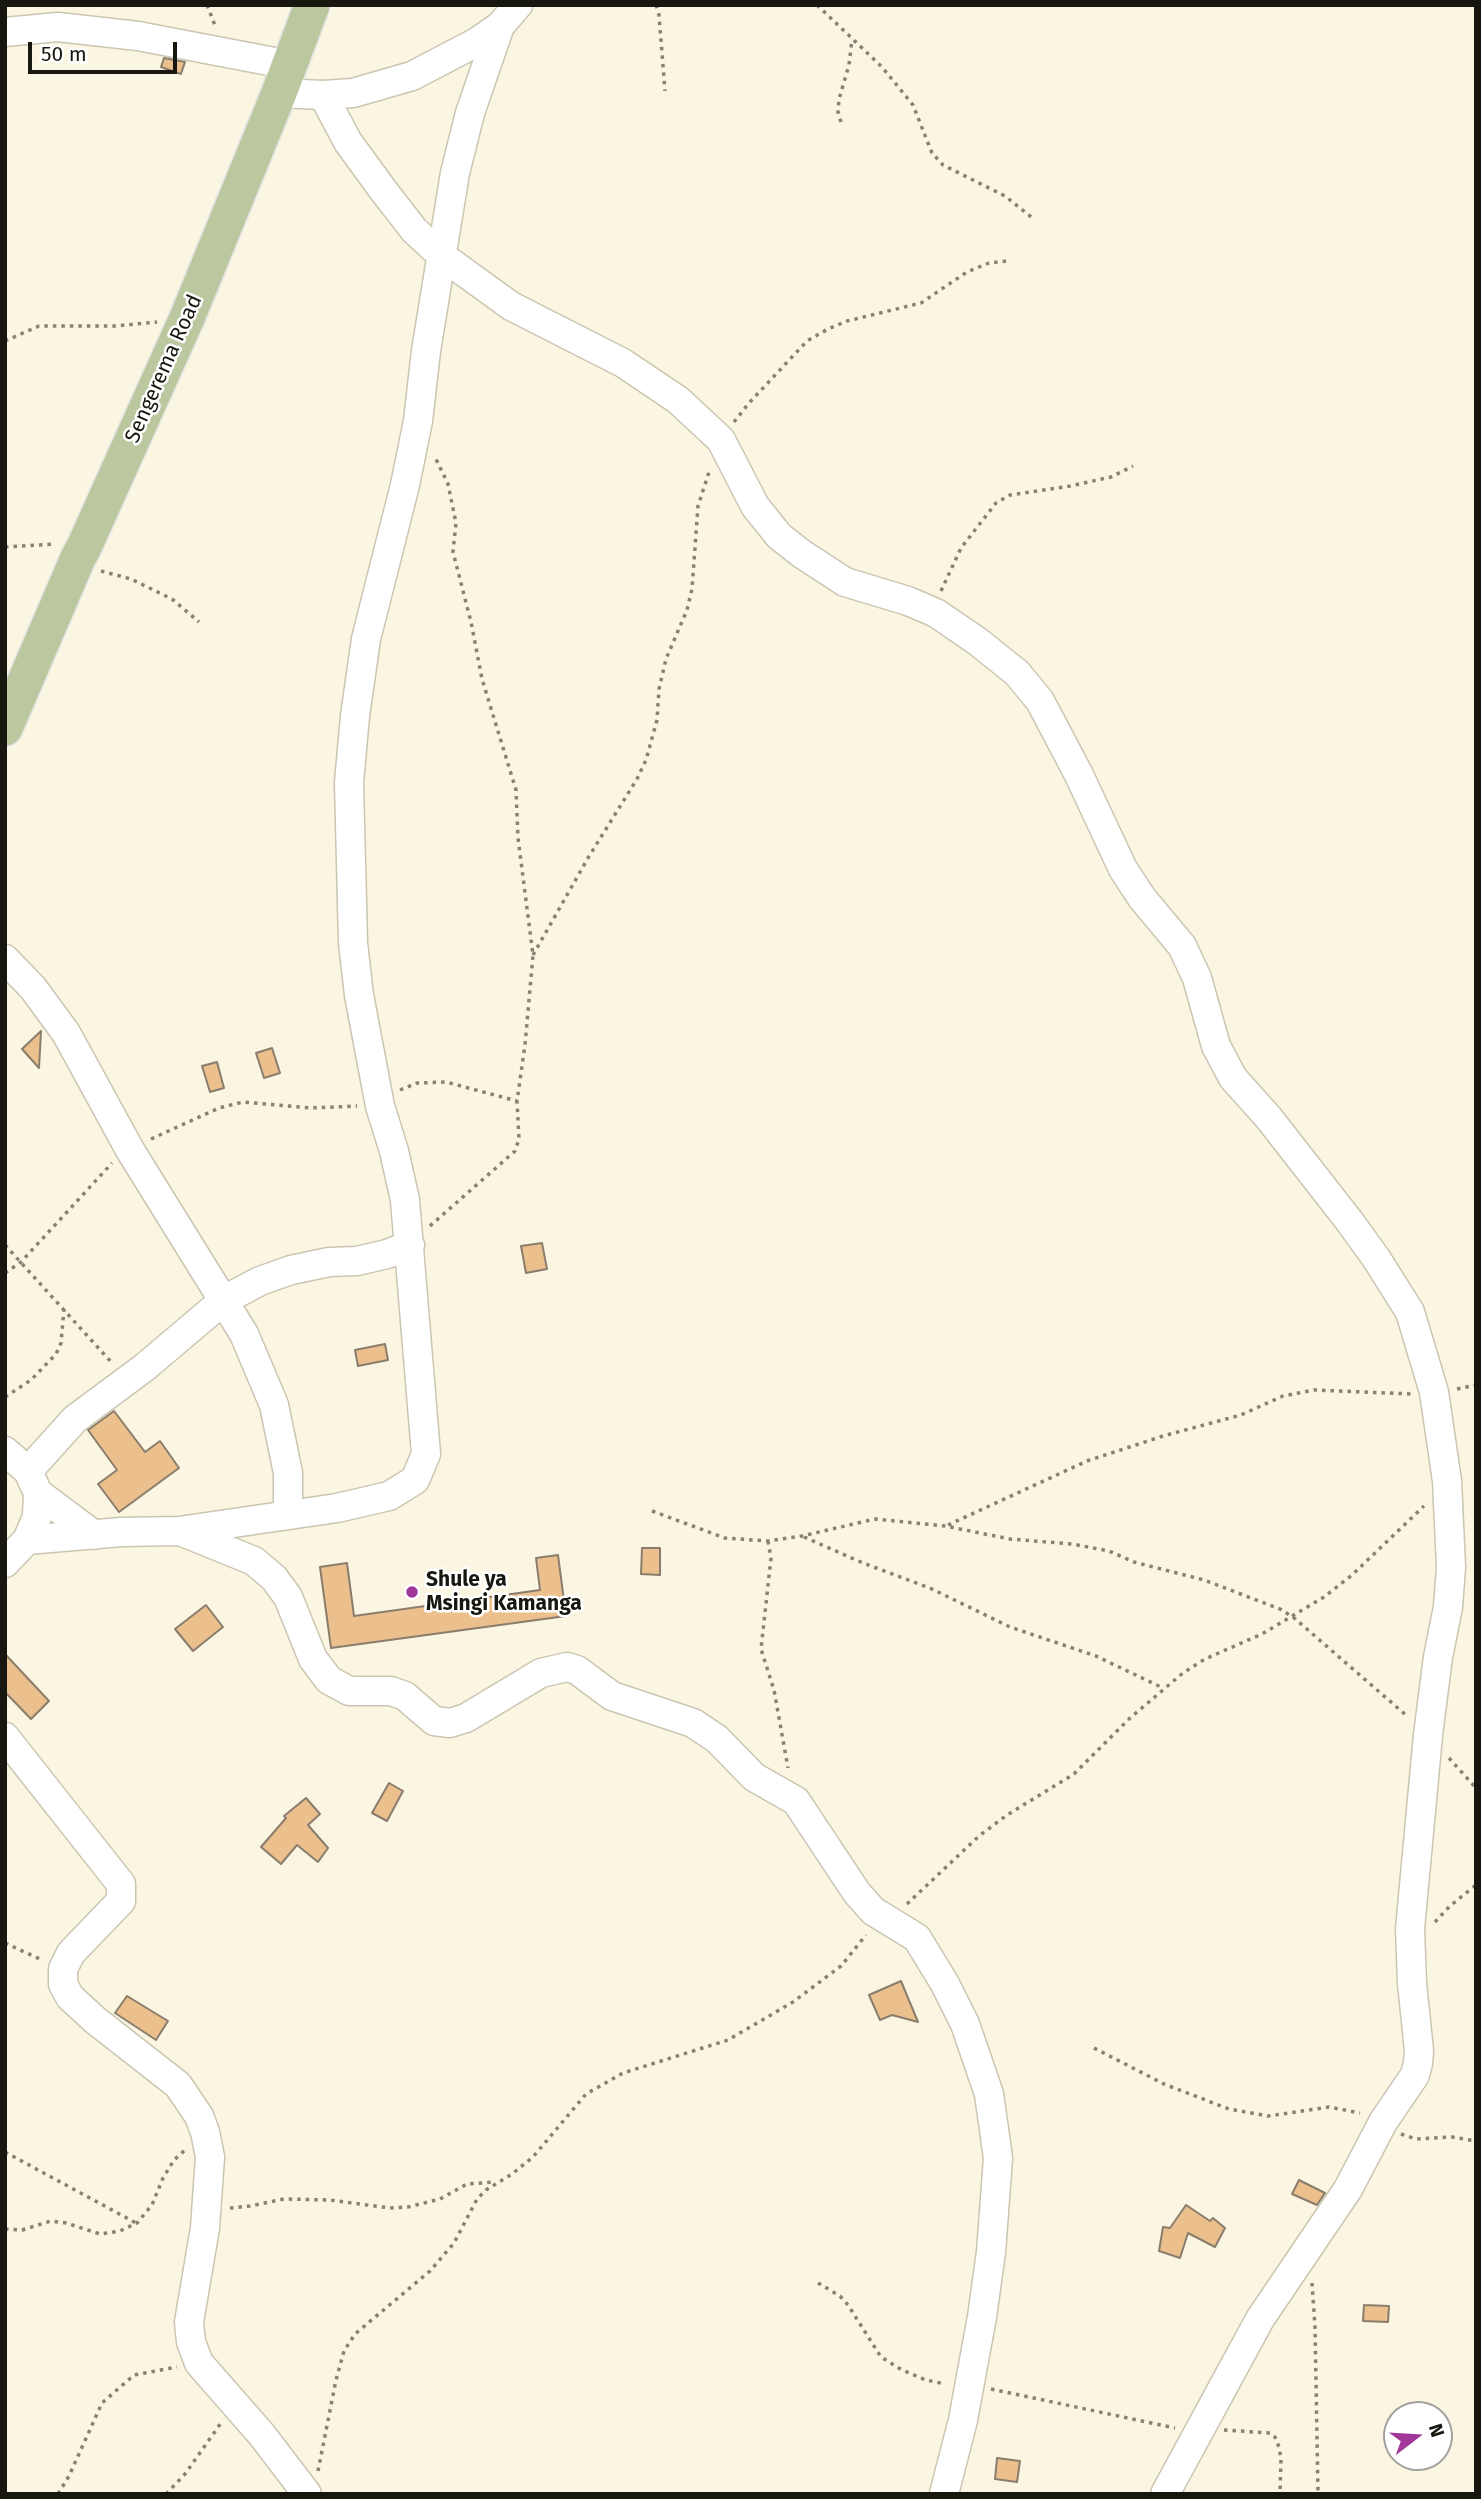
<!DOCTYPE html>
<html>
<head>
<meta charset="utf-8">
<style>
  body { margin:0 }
  #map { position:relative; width:1481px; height:2499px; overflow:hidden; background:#fbf6e1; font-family:"Fira Sans",sans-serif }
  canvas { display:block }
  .frame { position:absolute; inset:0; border:7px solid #18170f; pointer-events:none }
  .north { position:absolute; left:1383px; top:2401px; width:70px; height:70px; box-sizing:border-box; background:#fff; border:2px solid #a3a29f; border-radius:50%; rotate:73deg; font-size:19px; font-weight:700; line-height:28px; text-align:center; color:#18170f }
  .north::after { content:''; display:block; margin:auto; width:24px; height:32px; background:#a13799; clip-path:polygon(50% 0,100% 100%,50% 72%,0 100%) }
  .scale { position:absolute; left:28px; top:42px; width:149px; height:32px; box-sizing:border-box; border:4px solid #18170f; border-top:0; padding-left:9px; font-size:21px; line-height:24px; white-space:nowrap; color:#18170f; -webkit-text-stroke:5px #fff; paint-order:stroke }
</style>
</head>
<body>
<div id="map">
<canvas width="1481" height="2499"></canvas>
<div class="frame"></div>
<div class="north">N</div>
<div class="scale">50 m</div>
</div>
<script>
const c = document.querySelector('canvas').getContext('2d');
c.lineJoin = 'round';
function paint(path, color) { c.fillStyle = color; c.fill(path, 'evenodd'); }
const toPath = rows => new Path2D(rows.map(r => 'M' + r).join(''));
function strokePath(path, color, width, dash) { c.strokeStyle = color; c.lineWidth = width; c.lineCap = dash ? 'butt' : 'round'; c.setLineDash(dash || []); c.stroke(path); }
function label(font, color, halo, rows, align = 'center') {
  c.font = font + ' "Fira Sans",sans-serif'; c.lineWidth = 5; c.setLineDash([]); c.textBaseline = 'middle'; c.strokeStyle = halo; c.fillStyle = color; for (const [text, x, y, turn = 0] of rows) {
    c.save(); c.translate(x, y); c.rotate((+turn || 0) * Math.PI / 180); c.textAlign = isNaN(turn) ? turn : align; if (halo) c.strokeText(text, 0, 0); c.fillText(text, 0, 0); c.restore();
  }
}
const building = toPath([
  [164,58,185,62,181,74,161,67,164,58],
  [41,1031,39,1068,22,1049,41,1031],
  [272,1048,280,1073,264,1078,256,1053,272,1048],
  [217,1062,224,1088,210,1092,202,1066,217,1062],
  [542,1243,547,1269,526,1273,521,1246,542,1243],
  [385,1344,388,1360,358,1366,355,1350,385,1344],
  [114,1411,145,1452,160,1441,179,1468,119,1512,98,1484,117,1470,88,1430,114,1411],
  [642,1548,660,1548,660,1575,641,1574,642,1548],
  [558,1555,566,1616,331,1648,320,1567,347,1563,354,1616,540,1590,536,1558,558,1555],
  [206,1605,223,1627,193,1651,175,1629,206,1605],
  [5,1654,49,1701,31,1719,5,1692,5,1654],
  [389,1783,403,1791,387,1821,372,1813,389,1783],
  [306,1798,320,1814,308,1825,328,1848,318,1862,297,1845,281,1864,261,1847,286,1818,284,1816,306,1798],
  [901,1981,918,2022,892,2015,880,2020,869,1995,901,1981],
  [127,1996,168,2021,156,2040,115,2013,127,1996],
  [1299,2180,1325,2193,1317,2205,1292,2194,1299,2180],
  [1186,2205,1210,2221,1213,2218,1225,2228,1215,2247,1188,2233,1180,2258,1159,2251,1163,2227,1170,2228,1186,2205],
  [1364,2305,1389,2306,1388,2322,1363,2321,1364,2305],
  [997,2458,1020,2461,1017,2482,995,2479,997,2458]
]);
paint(building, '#ebc08c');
strokePath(building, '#8a7d6d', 2);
const minor = toPath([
  [5,32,58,27,138,36,290,65],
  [279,93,323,95,353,93,412,76,477,42,500,26,518,5],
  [323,95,348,142,383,190,414,230,442,256,511,306,623,363,678,400,721,440,755,506,779,536,802,554,845,582,908,601,936,613,977,641,1017,673,1040,701,1079,775,1123,869,1142,898,1182,946,1197,978,1216,1046,1233,1078,1268,1117,1350,1222,1376,1258,1410,1312,1434,1392,1447,1481,1451,1567,1448,1607,1438,1657,1428,1735,1410,1929,1412,1983,1419,2051,1418,2063,1415,2075,1383,2122,1348,2189,1260,2319,1165,2494],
  [5,959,33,988,66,1033,130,1150,244,1334,274,1405,288,1473,288,1514],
  [5,1451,28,1471,38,1493,37,1517,27,1540,5,1563],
  [28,1471,75,1419,145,1367,224,1300,260,1281,291,1270,329,1262,357,1261,387,1254,410,1245],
  [38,1493,94,1535],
  [180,1531,254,1561,274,1578,288,1597,313,1659,329,1680,349,1691,391,1691,405,1696,434,1721,450,1723,466,1718,541,1673,567,1667,577,1670,612,1696,693,1723,717,1739,754,1777,796,1801,857,1893,873,1911,917,1938,945,1984,965,2024,989,2094,998,2158,991,2252,982,2317,963,2420,944,2494],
  [27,1540,121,1532,179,1531,337,1508,389,1496,415,1480,426,1454,405,1200,394,1151,380,1106,359,995,353,943,349,783,355,716,366,639,405,485,418,421,426,351,455,173,470,113,500,26],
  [5,1737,121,1884,121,1901,71,1953,63,1969,63,1984,70,1997,95,2020,178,2085,199,2116,205,2132,210,2157,205,2228,189,2322,191,2342,199,2363,262,2435,307,2494]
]);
const major = toPath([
  [5,728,78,558,84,547,187,318,279,93,312,5]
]);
strokePath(minor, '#cac6b2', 31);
strokePath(major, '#e3e3e2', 38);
strokePath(toPath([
  [207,5,216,28],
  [656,5,659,15,665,91],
  [817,5,882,67,913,105,932,153,943,165,1005,196,1035,220],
  [841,122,838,112,839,99,849,65,852,39],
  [5,341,39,326,115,326,157,322],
  [734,422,749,403,807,341,828,329,847,321,921,303,967,272,989,263,1007,261],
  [5,547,55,544],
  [101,571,131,579,172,599,199,622],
  [941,591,961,548,996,503,1010,495,1070,486,1111,477,1133,466],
  [533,955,588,858,637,779,646,760,657,720,659,689,666,659,687,610,692,589,698,506,710,469],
  [400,1090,417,1083,446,1082,517,1101],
  [151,1139,219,1108,243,1102,310,1108,357,1106],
  [430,1226,515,1151,519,1139,517,1101,525,1045,533,955,518,838,516,790,482,679,471,622,453,552,456,523,448,484,435,457],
  [5,1245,112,1363],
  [5,1273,21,1262,112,1163],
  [1457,1389,1476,1385],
  [5,1397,31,1380,56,1354,61,1343,64,1309],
  [652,1511,725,1538,768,1541,802,1536,875,1519,945,1526,1010,1539,1072,1544,1109,1551,1134,1562,1204,1580,1280,1609,1293,1617,1407,1716],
  [948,1525,1087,1461,1163,1436,1241,1415,1283,1396,1314,1390,1412,1394],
  [804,1537,863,1563,932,1589,1010,1627,1096,1656,1163,1688],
  [768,1541,771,1558,761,1649,774,1690,788,1768],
  [1449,1758,1476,1788],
  [907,1904,979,1836,1007,1815,1074,1774,1130,1718,1183,1673,1205,1659,1262,1634,1324,1597,1352,1575,1424,1506],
  [1435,1922,1450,1906,1476,1885],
  [5,1943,42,1960],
  [1094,2048,1164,2084,1229,2109,1268,2116,1329,2107,1360,2113],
  [1401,2134,1416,2139,1452,2137,1476,2141],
  [5,2152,136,2223],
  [230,2208,250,2206,284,2199,330,2200,390,2208,408,2207,440,2199,467,2184,495,2182],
  [5,2229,22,2230,51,2221,66,2223,100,2234,120,2231,137,2223,152,2205,163,2178,174,2160,185,2150],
  [818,2283,840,2296,848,2305,881,2357,902,2370,926,2380,945,2384],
  [1312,2283,1315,2326,1318,2494],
  [991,2389,1175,2428],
  [1224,2430,1270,2433,1275,2437,1279,2447,1281,2459,1280,2494],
  [318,2471,336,2380,344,2351,355,2334,430,2271,454,2243,477,2199,486,2190,512,2174,533,2157,586,2094,623,2073,728,2040,793,2002,841,1966,866,1935],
  [58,2494,69,2476,102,2403,134,2375,177,2367],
  [166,2494,185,2474,221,2423]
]), '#868375', 3.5, [3.5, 5]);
strokePath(minor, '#fff', 28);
strokePath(major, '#bbc89f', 35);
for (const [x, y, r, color] of [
  [412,1592,7,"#a13799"]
]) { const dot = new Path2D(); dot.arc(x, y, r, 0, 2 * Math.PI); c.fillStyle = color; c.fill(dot); strokePath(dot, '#fff', 2.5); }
label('21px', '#18170f', '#fff', [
  ["Sengerema Road",164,369,-66]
]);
label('bold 21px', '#18170f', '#fff', [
  ["Shule ya",426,1580],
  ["Msingi Kamanga",426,1604]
], 'left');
</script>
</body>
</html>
